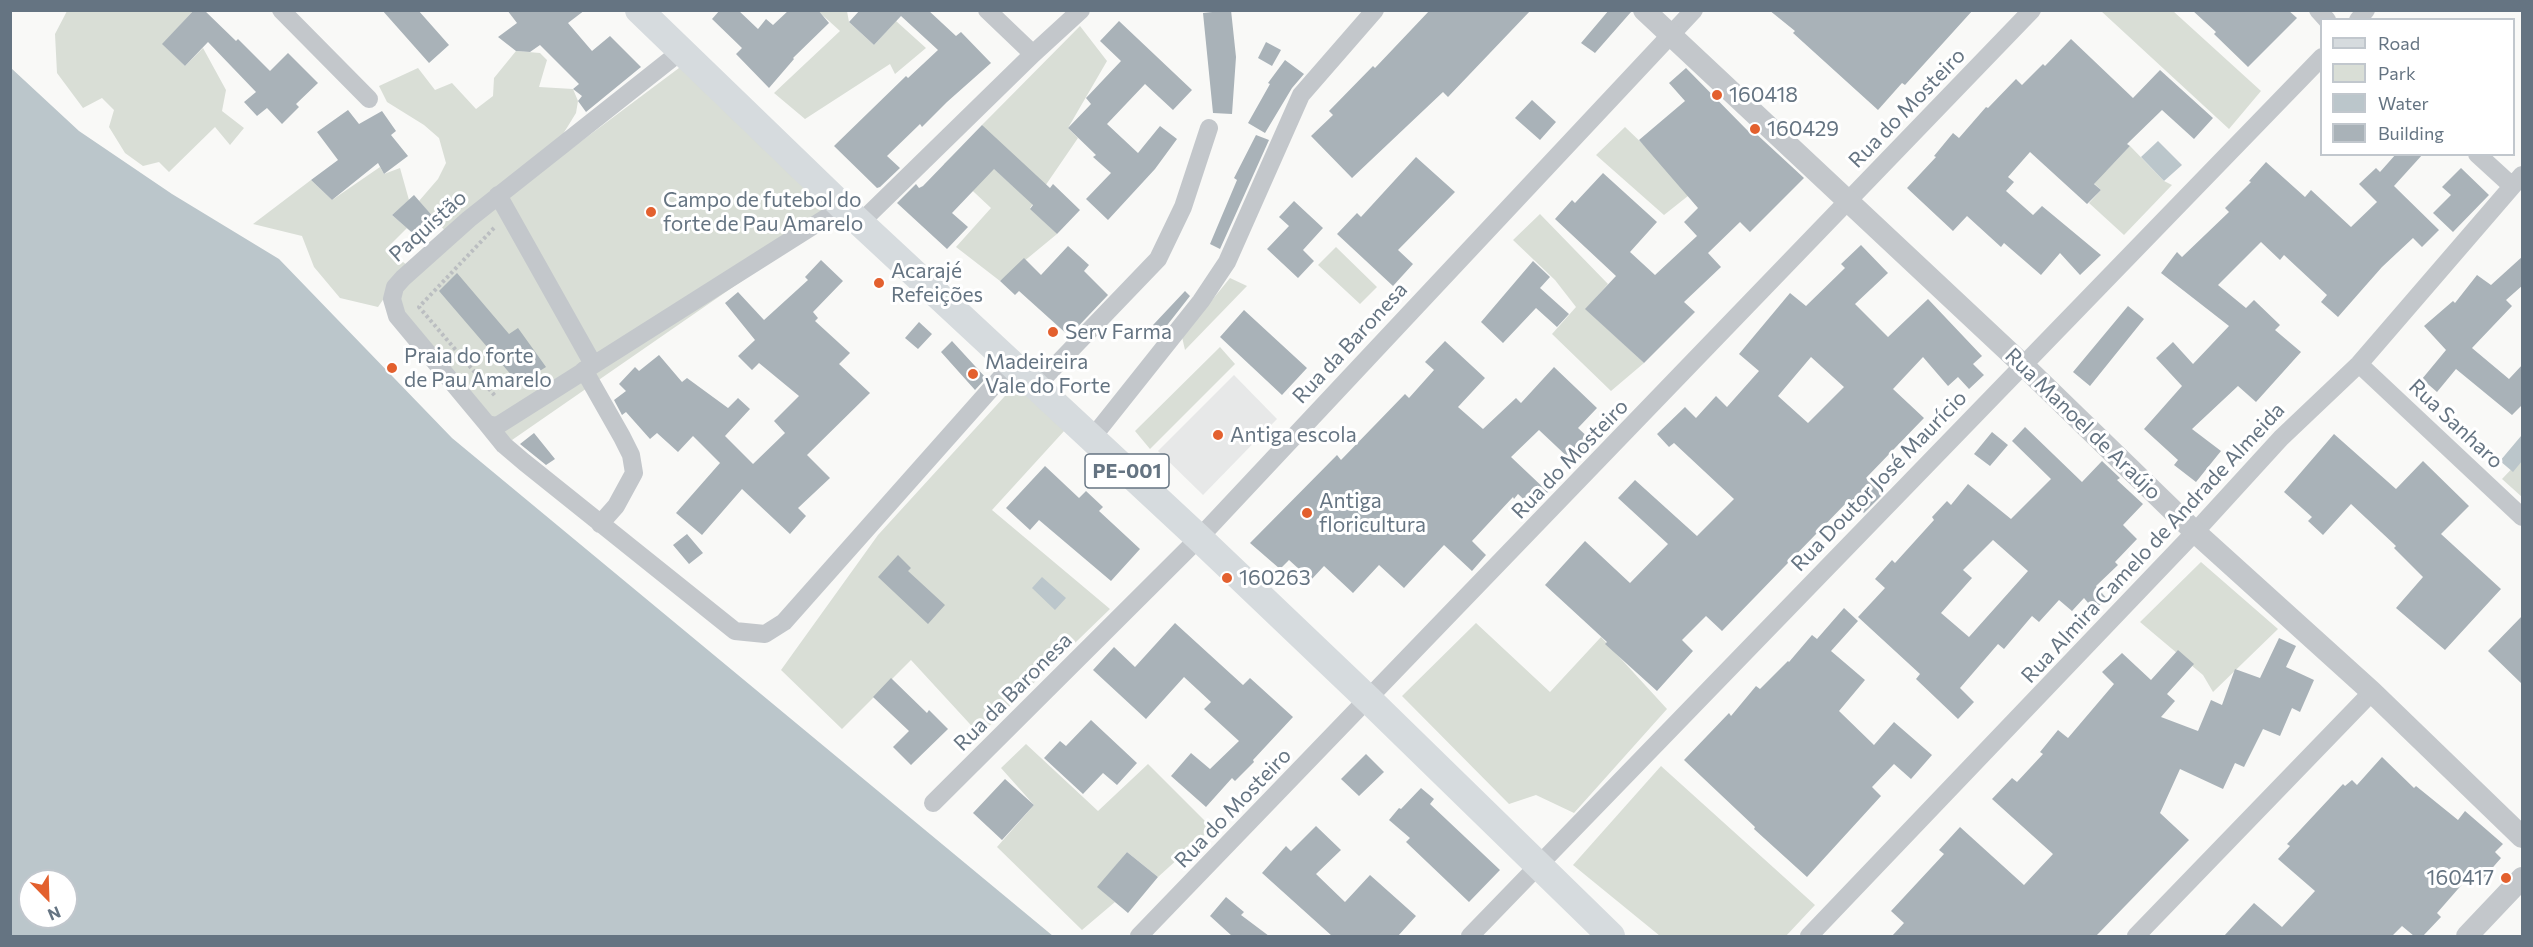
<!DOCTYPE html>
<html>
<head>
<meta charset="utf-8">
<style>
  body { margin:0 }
  #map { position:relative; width:2533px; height:947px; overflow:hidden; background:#f9f9f7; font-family:Commissioner,sans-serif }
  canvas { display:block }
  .frame { position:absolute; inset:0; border:12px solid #657482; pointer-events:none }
  .legend { position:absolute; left:2320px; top:18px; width:195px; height:138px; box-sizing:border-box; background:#fff; border:2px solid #c1c7cd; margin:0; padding:8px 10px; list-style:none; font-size:18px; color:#657482 }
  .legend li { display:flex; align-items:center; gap:12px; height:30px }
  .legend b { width:30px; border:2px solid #c1c7cd }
  .north { position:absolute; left:18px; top:869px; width:60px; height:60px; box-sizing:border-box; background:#fff; border:2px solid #c1c7cd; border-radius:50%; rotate:157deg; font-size:16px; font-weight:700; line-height:24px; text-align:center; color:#657482 }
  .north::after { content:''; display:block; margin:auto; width:21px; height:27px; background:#e3602e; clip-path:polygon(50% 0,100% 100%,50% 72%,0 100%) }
</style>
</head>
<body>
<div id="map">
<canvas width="2533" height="947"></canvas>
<div class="frame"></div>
<ul class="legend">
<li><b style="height:8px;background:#d6dbde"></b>Road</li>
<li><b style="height:16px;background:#d9ded6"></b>Park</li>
<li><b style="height:16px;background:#bbc6cb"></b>Water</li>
<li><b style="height:16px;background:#a9b2b8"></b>Building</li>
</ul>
<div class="north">N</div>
</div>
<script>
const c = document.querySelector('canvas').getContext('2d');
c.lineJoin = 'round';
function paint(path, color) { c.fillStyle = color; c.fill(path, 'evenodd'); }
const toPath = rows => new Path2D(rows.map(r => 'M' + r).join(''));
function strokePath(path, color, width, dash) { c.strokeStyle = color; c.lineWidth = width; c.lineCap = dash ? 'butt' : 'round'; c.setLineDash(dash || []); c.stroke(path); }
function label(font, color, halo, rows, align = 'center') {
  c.font = font + ' Commissioner,sans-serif'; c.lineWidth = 6; c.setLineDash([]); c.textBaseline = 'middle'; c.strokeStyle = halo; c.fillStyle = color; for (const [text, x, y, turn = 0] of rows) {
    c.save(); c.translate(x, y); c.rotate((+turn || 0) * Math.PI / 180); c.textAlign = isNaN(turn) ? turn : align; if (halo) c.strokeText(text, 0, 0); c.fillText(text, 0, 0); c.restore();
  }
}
paint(toPath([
  [1234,375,1277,419,1203,495,1158,451]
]), '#e7e8e8');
paint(toPath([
  [67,11,193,11,163,44,185,66,203,48,226,90,222,111,244,128,230,145,215,127,169,172,159,162,143,166,125,153,109,127,114,110,102,98,83,108,57,73,55,34],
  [818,11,847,11,849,22,874,45,896,21,926,48,895,74,890,64,805,119,774,93,840,31],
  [2101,11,2173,11,2261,91,2229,129],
  [1080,26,1107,61,1068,128,1078,138,1030,208,1057,234,1000,281,956,247,991,208,944,164,966,143,1013,186,982,125],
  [516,51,540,53,547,60,539,87,573,89,578,101,576,113,560,139,447,233,419,201,438,179,446,163,439,138,424,125,387,102,379,86,418,68,435,90,452,83,476,109,493,96,494,78],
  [683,65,837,215,512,440,500,438,392,312,394,293,460,232],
  [1625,127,1693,192,1664,215,1596,155],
  [2130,146,2164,181,2172,185,2124,235,2089,203,2101,190,2076,166,2088,154,2106,171],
  [380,167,384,174,400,168,409,200,392,215,407,228,386,249,407,265,378,307,340,298,314,267,302,236,253,224,311,180,332,200],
  [1540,214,1608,284,1586,309,1644,363,1611,391,1552,334,1576,307,1555,280,1513,240],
  [1336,247,1377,287,1360,304,1318,265],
  [1230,278,1247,286,1185,350,1182,337],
  [1220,347,1235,364,1150,449,1135,431],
  [1015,385,1065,430,992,510,1110,609,980,735,911,660,842,729,781,670,878,535],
  [2522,458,2522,497,2502,479],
  [2201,562,2278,629,2213,692,2203,675,2140,622],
  [1476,623,1550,692,1601,637,1667,709,1574,813,1536,795,1509,804,1402,696],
  [1026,744,1098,811,1148,764,1212,828,1158,877,1127,852,1098,887,1115,902,1082,930,997,847,1034,805,1001,768],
  [1661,766,1815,905,1786,936,1660,936,1573,865]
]), '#d9ded6');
paint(toPath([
  [11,68,79,131,172,194,279,259,452,438,1053,936,11,936],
  [30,881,66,881,66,917,30,917],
  [2158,141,2182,165,2164,181,2141,157],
  [2521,436,2522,461,2513,472,2500,461],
  [1042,577,1066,598,1055,610,1032,588]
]), '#bbc6cb');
paint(toPath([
  [194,10,204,10,236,41,238,39,270,71,288,53,318,83,296,104,299,107,282,124,267,108,257,116,244,102,256,92,208,42,185,66,162,44],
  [382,10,418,10,449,45,429,63],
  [507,10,585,10,568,23,592,51,610,36,641,67,586,112,578,101,582,96,573,89,579,84,540,45,530,52,516,51,498,37,517,23],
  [720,10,738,10,758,29,766,19,773,25,789,10,818,10,829,23,793,58,794,59,769,88,736,54,742,48,712,19],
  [860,10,928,10,956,36,961,32,991,63,947,102,922,127,920,124,887,156,900,168,880,187,877,188,834,146,906,76,908,78,938,50,901,16,874,45,849,22],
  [1231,10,1236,57,1232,114,1213,113,1203,13],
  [1430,10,1531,10,1448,97,1443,92,1352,178,1311,136,1333,115,1329,111,1373,66,1375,68],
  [1609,10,1631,10,1631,12,1595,53,1581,43],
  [1769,10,1973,10,1905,85,1902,83,1878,110,1793,33,1795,31],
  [2192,10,2288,10,2297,18,2248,67,2214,34,2216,32],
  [1119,21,1192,90,1173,110,1145,84,1107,124,1138,153,1160,126,1177,139,1155,169,1108,220,1086,199,1111,173,1093,157,1096,155,1068,128,1091,104,1086,98,1121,61,1100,41],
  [2071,39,2133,98,2160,70,2213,118,2194,139,2162,110,2127,144,2130,146,2094,184,2101,190,2087,204,2030,152,2008,177,2014,182,2006,191,2033,215,2042,206,2101,255,2080,275,2060,253,2041,275,2004,243,2001,247,1967,216,1953,231,1907,188,1936,157,1934,156,1953,133,1959,138,1986,107,1988,108,2016,79,2022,85,2043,64,2045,66],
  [1266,42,1281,50,1272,66,1258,58],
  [1285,60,1304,74,1292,88,1265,133,1248,123,1270,84,1268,83],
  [1686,68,1749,132,1751,129,1804,178,1750,232,1740,222,1708,253,1721,267,1684,302,1695,312,1644,363,1585,309,1616,276,1555,219,1572,200,1575,203,1603,173,1657,222,1630,252,1655,275,1697,236,1684,222,1698,208,1639,140,1685,101,1669,83],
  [1532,100,1556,122,1540,140,1515,118],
  [348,110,359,124,382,111,396,131,391,135,408,156,384,174,378,163,332,200,311,180,338,160,317,132],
  [982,125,1050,188,1053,184,1080,210,1057,234,1030,209,1033,205,994,169,952,213,968,227,947,249,897,203,916,184,919,188,923,186],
  [1256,135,1269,140,1220,249,1210,244,1237,180,1234,178],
  [2396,154,2423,154,2394,186,2439,230,2422,247,2413,238,2382,267,2338,317,2321,302,2327,295,2284,255,2280,260,2261,242,2218,285,2246,308,2254,300,2280,325,2275,330,2301,352,2256,402,2238,386,2192,429,2221,451,2196,482,2174,465,2178,460,2144,429,2182,386,2156,358,2173,342,2193,364,2229,326,2161,273,2177,252,2182,257,2229,212,2225,208,2251,182,2249,181,2266,162,2305,197,2311,190,2351,227,2377,202,2359,184,2376,168,2380,172],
  [1416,157,1455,192,1398,250,1413,264,1393,286,1337,234,1357,213,1361,217],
  [2461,168,2489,195,2453,232,2433,213,2451,195,2442,187],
  [414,195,436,220,417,237,392,215],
  [1294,201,1323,228,1303,250,1314,261,1298,278,1267,249,1289,226,1279,217],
  [1861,245,1888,273,1855,304,1888,337,1928,299,1982,356,1973,364,1984,375,1969,389,1958,377,1948,386,1923,357,1893,389,1924,418,1866,478,1883,494,1864,513,1850,499,1722,631,1706,616,1682,640,1693,651,1657,691,1605,644,1607,642,1545,585,1585,541,1630,583,1668,544,1618,498,1635,480,1697,536,1734,499,1674,443,1669,447,1657,434,1685,407,1696,418,1716,396,1727,407,1759,371,1739,354,1790,293,1806,306,1845,268,1841,264],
  [1811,357,1844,387,1808,423,1778,396],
  [1068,246,1089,265,1084,271,1108,295,1069,336,1019,291,1015,295,1000,281,1024,258,1041,275],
  [2523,256,2523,285,2506,300,2512,306,2472,348,2509,379,2523,364,2523,404,2512,415,2456,369,2437,392,2422,379,2446,350,2424,326,2453,301,2455,303,2477,275,2491,285],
  [821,260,843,281,813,312,818,318,815,321,850,353,839,364,870,393,807,455,830,478,798,508,806,516,790,534,742,489,702,535,676,513,720,463,693,436,678,452,657,433,650,439,626,412,622,415,614,400,626,391,619,384,635,367,639,371,659,355,682,382,687,378,728,408,738,398,750,409,725,436,753,464,785,433,774,421,799,396,759,363,752,370,738,356,755,340,725,303,738,292,764,320,808,280,805,277],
  [1533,261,1550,277,1540,288,1569,314,1557,327,1536,308,1503,343,1481,322],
  [457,273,509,334,518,328,546,367,519,384,439,291],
  [1185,291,1190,296,1161,333,1153,325],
  [2128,306,2144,319,2090,386,2073,372],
  [1244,310,1307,368,1282,395,1220,337],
  [919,322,932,334,918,349,905,338],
  [952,341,986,378,975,390,941,352],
  [1445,341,1485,378,1458,407,1483,429,1516,398,1521,403,1554,367,1597,408,1578,428,1592,441,1573,462,1539,430,1511,457,1548,492,1533,508,1518,494,1514,499,1513,497,1472,541,1486,555,1472,571,1444,545,1404,588,1379,565,1353,593,1324,566,1311,580,1289,560,1280,569,1250,543,1337,455,1341,460,1405,394,1409,398,1434,370,1425,362],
  [2025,427,2082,482,2102,461,2120,478,2117,480,2143,504,2123,525,2137,539,2115,562,2118,565,2096,586,2107,599,2094,610,2084,598,2072,611,2059,600,2039,622,2032,616,2004,649,1998,644,1960,688,1974,702,1958,719,1916,679,1920,674,1858,617,1885,588,1875,579,1892,560,1895,563,1934,520,1932,517,1947,501,1951,505,1968,484,2011,519,2051,479,2012,441],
  [1993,540,2028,571,1969,637,1941,613,1972,578,1963,570],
  [1992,432,2008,445,1990,466,1974,454],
  [534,433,555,459,546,465,520,444],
  [2334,434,2396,489,2423,461,2469,506,2441,534,2501,589,2445,650,2396,608,2423,577,2394,548,2396,546,2351,504,2323,535,2308,521,2312,517,2284,492],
  [1045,466,1079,498,1086,491,1103,507,1099,511,1140,549,1111,581,1039,520,1030,530,1006,508],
  [687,534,703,553,689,564,673,545],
  [898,555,911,568,908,571,945,605,928,624,878,577],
  [1844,608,1858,621,1831,651,1865,680,1839,711,1874,745,1894,722,1932,755,1911,779,1894,764,1872,787,1881,796,1807,877,1754,829,1755,827,1684,760,1729,713,1731,716,1756,686,1760,689,1788,661,1789,662,1812,635,1817,639],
  [2523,615,2523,685,2488,651],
  [1175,623,1243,685,1250,678,1293,717,1253,760,1254,762,1235,781,1232,778,1206,807,1171,776,1191,753,1210,769,1239,741,1204,709,1211,702,1184,677,1146,719,1093,670,1114,647,1135,667],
  [2279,638,2296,646,2286,667,2314,680,2300,712,2292,708,2280,736,2263,729,2244,767,2235,763,2223,789,2180,769,2160,813,2189,840,2096,936,1892,936,1904,923,1891,911,1944,854,1939,850,1960,827,2024,885,2053,854,1992,799,2012,778,2017,782,2043,754,2040,752,2058,730,2068,738,2114,684,2102,672,2122,653,2151,680,2178,650,2194,664,2167,694,2175,701,2161,717,2198,731,2211,700,2222,705,2235,669,2260,678],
  [891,678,927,713,929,710,948,729,911,765,893,747,909,731,873,697],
  [1091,720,1137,763,1117,785,1103,773,1083,794,1044,758,1060,741,1066,746],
  [1366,754,1384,772,1359,796,1341,779],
  [2382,757,2414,788,2416,786,2458,820,2465,811,2503,844,2495,852,2501,858,2481,881,2472,873,2437,913,2441,917,2423,936,2414,936,2402,926,2392,936,2224,936,2254,903,2282,927,2315,891,2278,859,2290,846,2287,844,2343,784,2345,786,2352,780,2357,785],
  [1005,779,1034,805,1002,840,973,813],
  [1421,788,1434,799,1430,804,1500,870,1469,902,1406,842,1410,838,1389,820,1399,808,1401,809],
  [1316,826,1341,850,1316,874,1345,902,1370,875,1416,916,1398,936,1332,936,1262,873,1286,846,1291,851],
  [1127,852,1158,877,1128,913,1097,887],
  [1226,897,1244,912,1241,915,1269,936,1232,936,1210,916]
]), '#a9b2b8');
strokePath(toPath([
  [494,228,419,307,496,397]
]), '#bbbec1', 4, [3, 3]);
strokePath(toPath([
  [281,10,369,99],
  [987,10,1033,54],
  [2318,10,2327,20],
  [2358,20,2366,10],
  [680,52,469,219,403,278,395,287,392,299,397,316,487,424,497,426,843,207],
  [2477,154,2512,186],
  [498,195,593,364],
  [860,223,1033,54,1081,10],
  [2359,364,2522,517],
  [584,370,622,437,631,455,634,473,616,506,600,524],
  [1036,386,1158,259,1183,207,1209,128],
  [487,424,504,445,524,462,735,631,765,634,784,622,1013,364],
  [1092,438,1201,301,1227,262,1301,95,1375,10],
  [933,803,1199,538,1694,10],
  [1139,936,2032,10],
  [1470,936,2322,57],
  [1809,936,2195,532,2281,438,2359,364,2522,175],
  [2136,936,2372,692]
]), '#c3c7cb', 18);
strokePath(toPath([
  [1644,10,2023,365,2195,532,2372,692,2522,837],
  [2467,936,2522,878]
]), '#c3c7cb', 22);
strokePath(toPath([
  [639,10,843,207,1199,538,1369,700,1611,936]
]), '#d6dbde', 28);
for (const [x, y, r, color] of [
  [1717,95,6,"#e3602e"],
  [1755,129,6,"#e3602e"],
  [651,212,6,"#e3602e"],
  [879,283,6,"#e3602e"],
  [1053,332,6,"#e3602e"],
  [392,368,6,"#e3602e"],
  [973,374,6,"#e3602e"],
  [1218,435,6,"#e3602e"],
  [1307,513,6,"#e3602e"],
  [1227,578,6,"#e3602e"],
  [2506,878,6,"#e3602e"]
]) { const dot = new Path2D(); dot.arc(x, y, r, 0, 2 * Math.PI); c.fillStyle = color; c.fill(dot); strokePath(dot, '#fff', 2); }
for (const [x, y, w] of [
  [1127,471,84]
]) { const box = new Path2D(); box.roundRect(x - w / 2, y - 17, w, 34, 4.5); c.fillStyle = '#fff'; c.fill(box); strokePath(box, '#657482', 1.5); }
label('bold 20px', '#657482', null, [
  ["PE-001",1127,471]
]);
label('21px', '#657482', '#fff', [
  ["160418",1729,95],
  ["160429",1767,129],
  ["Campo de futebol do",663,200],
  ["forte de Pau Amarelo",663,224],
  ["Acarajé",891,271],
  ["Refeições",891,295],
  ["Serv Farma",1065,332],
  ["Praia do forte",404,356],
  ["de Pau Amarelo",404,380],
  ["Madeireira",985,362],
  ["Vale do Forte",985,386],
  ["Antiga escola",1230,435],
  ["Antiga",1319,501],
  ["floricultura",1319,525],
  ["160263",1239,578],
  ["160417",2494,878,"right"]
], 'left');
label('21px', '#657482', '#fff', [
  ["Rua do Mosteiro",1907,108,-46],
  ["Paquistão",428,226,-42],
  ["Rua da Baronesa",1350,343,-47],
  ["Rua Manoel de Araújo",2083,424,44],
  ["Rua Sanharo",2456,424,43],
  ["Rua do Mosteiro",1570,459,-46],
  ["Rua Doutor José Maurício",1879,481,-46],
  ["Rua Almira Camelo de Andrade Almeida",2153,543,-47],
  ["Rua da Baronesa",1013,692,-45],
  ["Rua do Mosteiro",1233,808,-46]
]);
</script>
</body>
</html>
